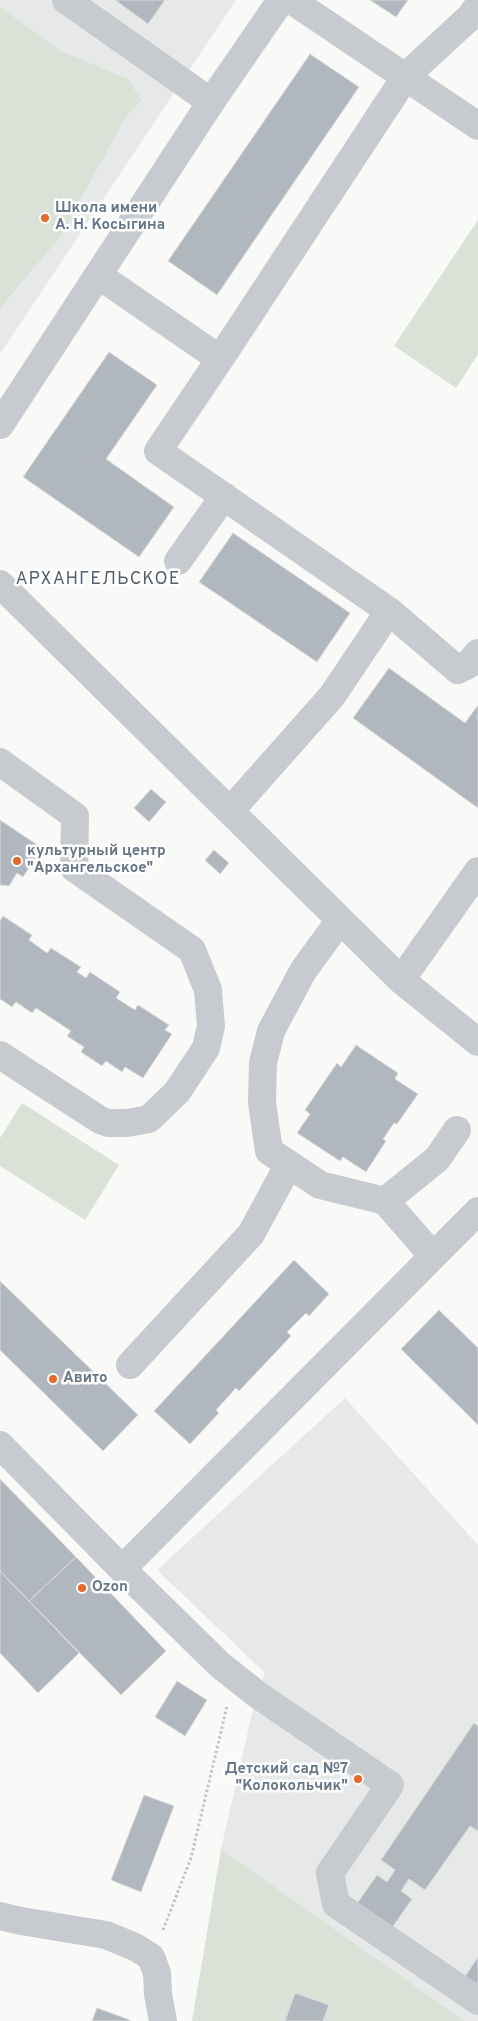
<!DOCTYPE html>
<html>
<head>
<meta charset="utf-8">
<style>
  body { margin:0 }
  canvas { display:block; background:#f9f9f7 }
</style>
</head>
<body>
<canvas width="478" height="2021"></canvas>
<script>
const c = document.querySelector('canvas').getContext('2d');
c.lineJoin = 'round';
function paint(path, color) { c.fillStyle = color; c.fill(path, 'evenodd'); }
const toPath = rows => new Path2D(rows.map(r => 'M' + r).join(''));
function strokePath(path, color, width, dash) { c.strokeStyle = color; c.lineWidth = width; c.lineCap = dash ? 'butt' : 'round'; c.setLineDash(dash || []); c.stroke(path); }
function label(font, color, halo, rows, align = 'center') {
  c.font = font + ' Overpass,sans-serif'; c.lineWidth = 5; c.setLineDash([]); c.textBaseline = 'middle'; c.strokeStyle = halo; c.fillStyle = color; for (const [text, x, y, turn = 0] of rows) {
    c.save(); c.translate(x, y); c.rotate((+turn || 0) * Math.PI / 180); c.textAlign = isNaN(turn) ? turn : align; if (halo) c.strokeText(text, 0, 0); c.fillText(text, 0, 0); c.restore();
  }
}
paint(toPath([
  [0,0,236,0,0,354],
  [345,1398,478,1545,478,2021,465,2021,221,1849,253,1709,265,1673,157,1570]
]), '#e7e8e8');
paint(toPath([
  [0,7,61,51,128,79,141,100,125,118,60,237,0,308],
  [478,220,478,354,456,388,394,346],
  [22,1103,119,1165,85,1220,0,1166,0,1138],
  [221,1849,465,2021,192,2021]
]), '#dae2d8');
const building = toPath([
  [115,0,165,0,148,24,115,0],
  [370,0,408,0,396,17,370,0],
  [310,54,359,87,217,295,168,261,310,54],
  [109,352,157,385,106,459,174,507,139,557,23,477,109,352],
  [233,533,350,613,317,662,199,582,233,533],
  [389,668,465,723,478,705,478,808,353,718,389,668],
  [151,789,166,802,149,822,134,808,151,789],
  [0,820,42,848,23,877,17,873,9,886,0,885,0,820],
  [214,850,229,863,220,874,205,860,214,850],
  [3,916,32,935,29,940,47,953,51,948,81,967,77,972,86,978,90,972,120,992,116,998,135,1010,138,1005,169,1025,165,1030,172,1034,143,1078,125,1067,122,1072,106,1061,102,1066,81,1052,84,1047,67,1036,71,1031,36,1008,32,1013,16,1002,12,1007,0,999,0,921,3,916],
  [356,1045,398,1073,395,1079,418,1094,397,1124,394,1123,383,1139,386,1141,366,1172,343,1157,340,1161,297,1133,310,1114,305,1110,337,1063,341,1067,356,1045],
  [294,1260,329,1294,309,1316,306,1313,287,1332,291,1336,239,1391,236,1388,216,1410,219,1413,190,1444,154,1411,294,1260],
  [0,1281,138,1415,103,1451,0,1350,0,1281],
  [439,1310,478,1348,478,1425,401,1349,439,1310],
  [0,1479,76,1557,29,1601,0,1571,0,1479],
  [76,1557,166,1651,121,1695,29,1601,76,1557],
  [0,1571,79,1653,38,1693,0,1653,0,1571],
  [177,1681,207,1700,185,1736,155,1717,177,1681],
  [474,1723,478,1726,478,1831,470,1826,425,1890,409,1879,401,1891,412,1899,389,1932,354,1908,377,1875,387,1882,395,1870,381,1860,474,1723],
  [144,1795,174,1806,141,1892,111,1880,144,1795],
  [478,1957,478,1992,462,1981,478,1957],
  [295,1993,329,2005,323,2021,285,2021,295,1993],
  [97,2008,130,2020,130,2021,92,2021,97,2008]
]);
paint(building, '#b0b7be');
strokePath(building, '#dbdbd9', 1);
strokePath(toPath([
  [163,1930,191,1858,227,1706]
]), '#c3c4c7', 3, [2.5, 2.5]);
strokePath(toPath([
  [66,0,211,102],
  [291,0,478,126],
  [98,275,220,359,158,451,389,611,458,670,468,665,478,653],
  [220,359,406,76,471,16,478,6],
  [0,425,211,102,281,0],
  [178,561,224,496],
  [0,584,401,980,478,1042],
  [0,762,75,816,74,868,192,950,208,990,211,1026,206,1048,177,1092,149,1119,127,1123,108,1123,100,1120,0,1055],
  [230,811,332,696,389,611],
  [340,920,303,971,271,1031,263,1063,262,1103,269,1151,320,1185,385,1201,433,1256],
  [401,980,478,871],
  [385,1201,437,1159,457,1130],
  [130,1365,251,1234,289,1164],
  [0,1445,122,1569,478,1211],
  [122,1569,220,1665,258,1695,390,1785,330,1873,336,1904,478,2001],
  [0,1916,21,1921,106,1935,135,1947,151,1957,157,1973,158,1994,163,2021]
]), '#c7cace', 28);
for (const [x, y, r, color] of [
  [45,218,5,"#e96828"],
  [17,861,5,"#e96828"],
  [53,1379,5,"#e96828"],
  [82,1588,5,"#e96828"],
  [358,1779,5,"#e96828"]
]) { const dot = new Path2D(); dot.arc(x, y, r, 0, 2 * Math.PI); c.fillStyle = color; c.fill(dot); strokePath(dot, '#fff', 2); }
label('bold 15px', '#677789', '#fff', [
  ["Школа имени",55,209],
  ["А. Н. Косыгина",55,226],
  ["культурный центр",27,852],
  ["\"Архангельское\"",27,869],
  ["Авито",63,1379],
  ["Ozon",92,1588],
  ["Детский сад №7",348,1770,"right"],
  ["\"Колокольчик\"",348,1787,"right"]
], 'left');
c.letterSpacing = '1px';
label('18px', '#56616e', '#fff', [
  ["АРХАНГЕЛЬСКОЕ",98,580]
]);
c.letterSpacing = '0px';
</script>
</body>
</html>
